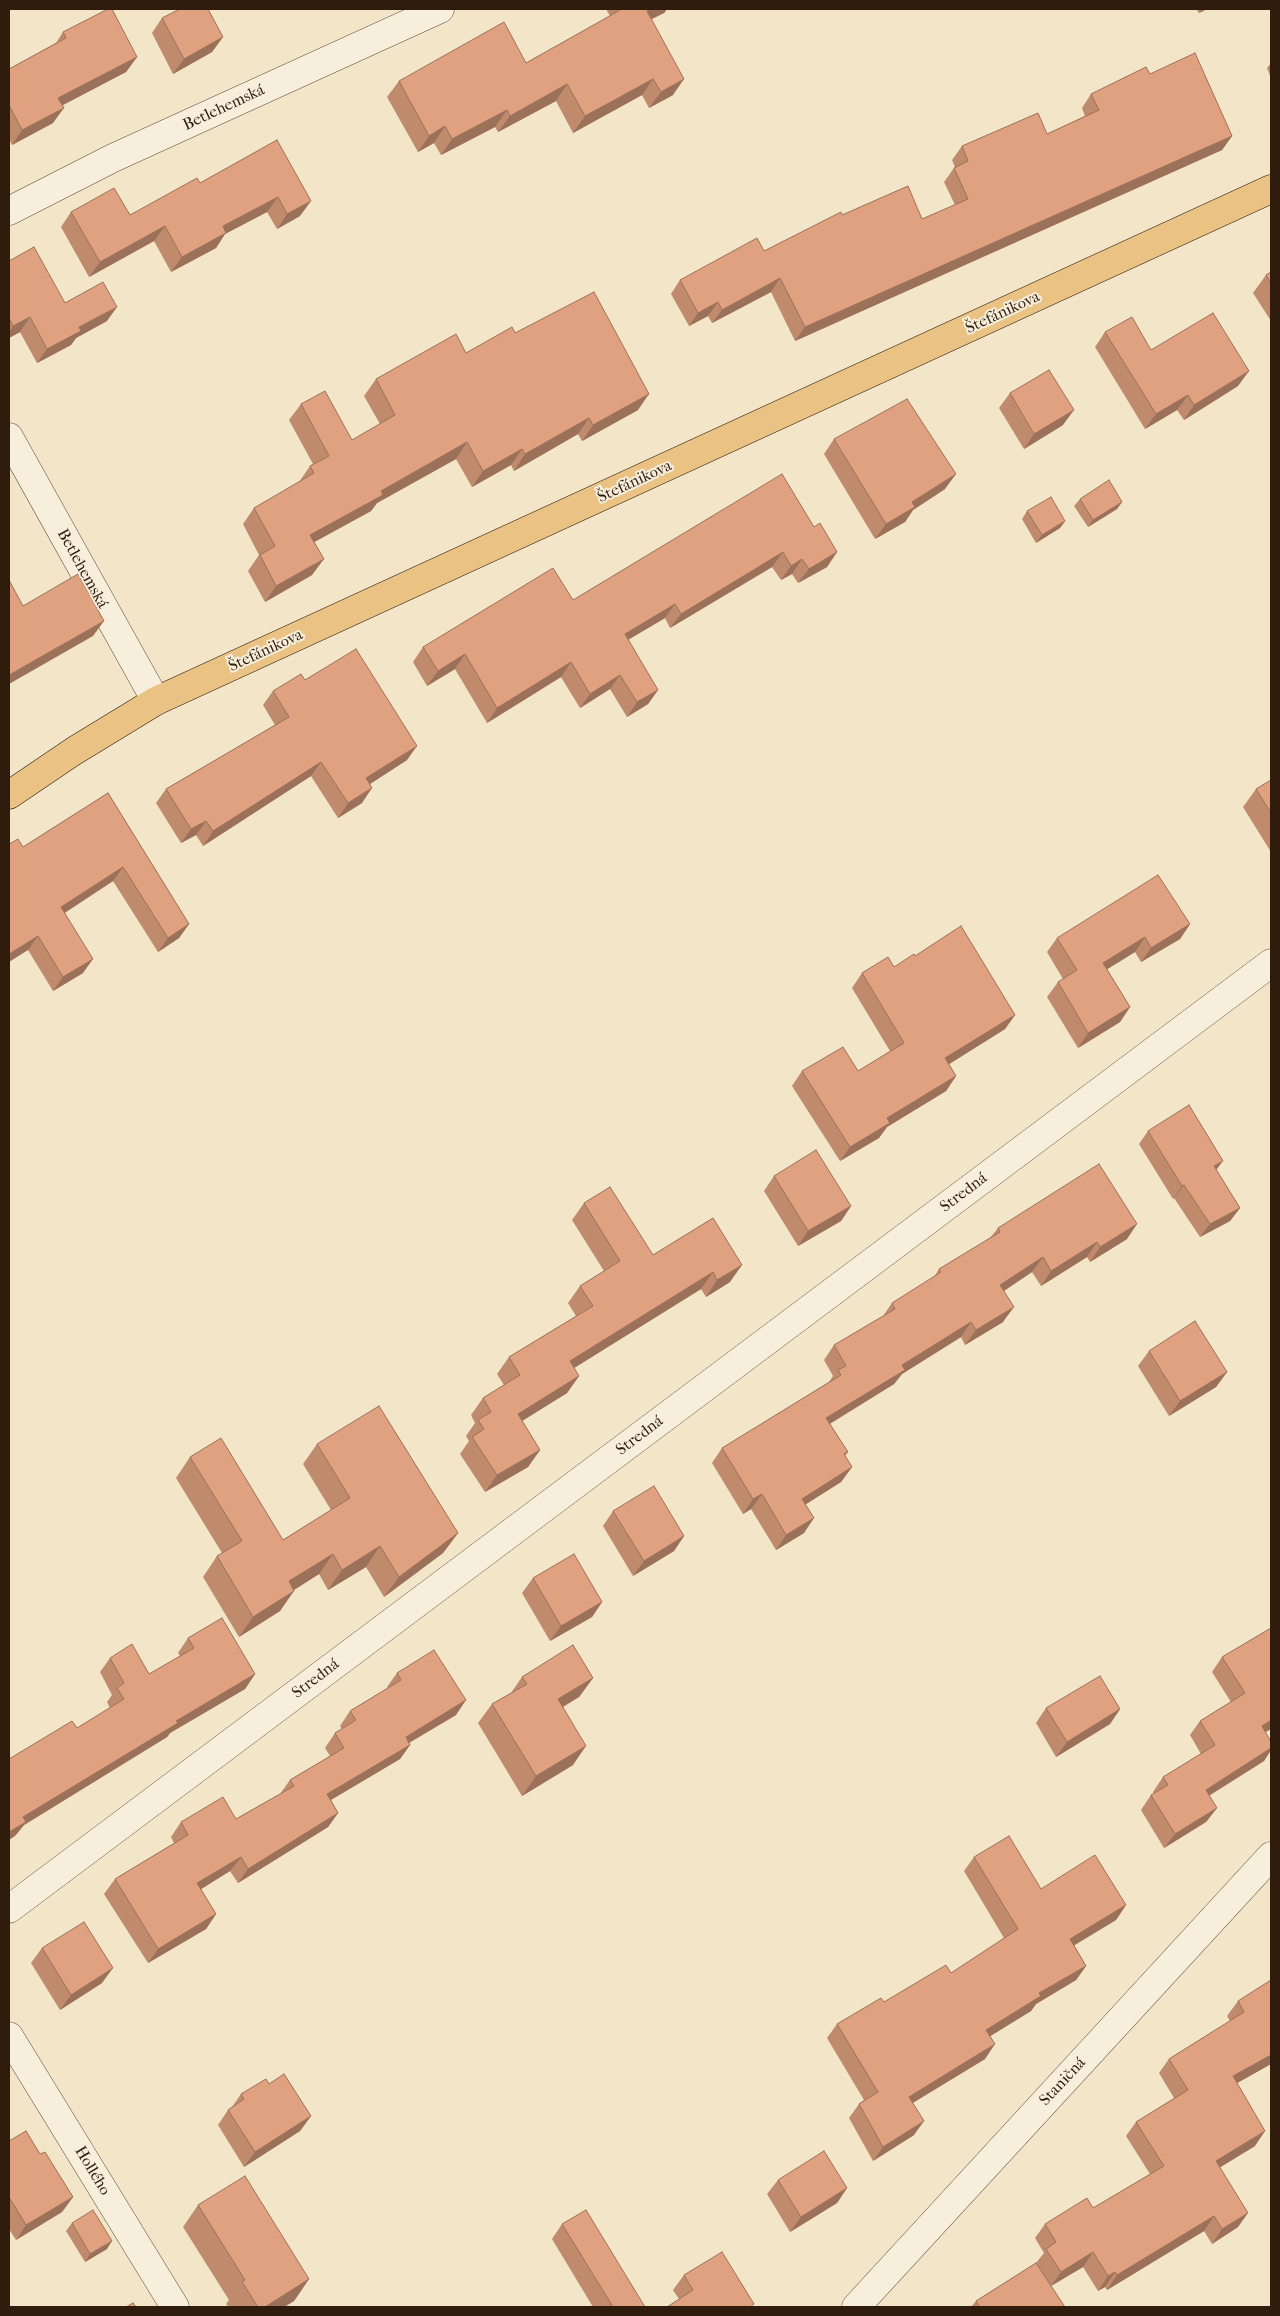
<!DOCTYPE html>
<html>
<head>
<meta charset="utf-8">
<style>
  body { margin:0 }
  #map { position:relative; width:1280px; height:2316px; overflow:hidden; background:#f2e5c8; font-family:"IM FELL French Canon",serif }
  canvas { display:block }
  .frame { position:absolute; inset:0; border:10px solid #2f1c0d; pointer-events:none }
</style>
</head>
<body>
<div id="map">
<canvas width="1280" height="2316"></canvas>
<div class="frame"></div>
</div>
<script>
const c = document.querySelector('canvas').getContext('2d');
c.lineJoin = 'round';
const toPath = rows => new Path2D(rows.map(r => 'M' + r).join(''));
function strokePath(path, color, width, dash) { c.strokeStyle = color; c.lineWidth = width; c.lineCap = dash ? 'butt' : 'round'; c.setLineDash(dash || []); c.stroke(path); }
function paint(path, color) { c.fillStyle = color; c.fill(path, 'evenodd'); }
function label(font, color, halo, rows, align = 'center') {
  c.font = font + ' "IM FELL French Canon",serif'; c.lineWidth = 4; c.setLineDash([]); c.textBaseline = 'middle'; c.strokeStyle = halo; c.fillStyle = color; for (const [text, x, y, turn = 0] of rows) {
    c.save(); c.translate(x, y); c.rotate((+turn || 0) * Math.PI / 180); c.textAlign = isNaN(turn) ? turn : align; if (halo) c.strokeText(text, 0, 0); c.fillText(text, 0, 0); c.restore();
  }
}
const street = toPath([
  [9,211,113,158,440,9],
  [9,437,156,701],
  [9,1909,1271,963],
  [9,2036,175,2307],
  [856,2307,1271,1856]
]);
const primary = toPath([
  [9,795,74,751,156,701,1271,189]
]);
strokePath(street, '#604e3c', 29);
strokePath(primary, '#2f1c0d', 29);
strokePath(street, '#f7eedb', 28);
strokePath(primary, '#e9c284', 28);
paint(toPath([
  [606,9,667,9,664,13,651,19,673,95,649,108,642,95,573,133,556,101,498,132,495,127,441,155,434,143,418,152,387,97,399,81,526,63,610,16],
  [1196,9,1207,9,1199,13],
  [162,18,223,37,212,52,173,74,152,33],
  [63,32,137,57,126,72,62,105,53,123,12,145,9,139,9,69,56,43],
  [1271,63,1271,78,1267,68],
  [1150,74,1232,136,1222,150,795,341,771,292,712,323,708,316,689,326,671,294,680,280,764,251,842,215,922,219,955,205,944,182,954,168,955,167,952,160,962,146,1047,134,1085,116,1082,108,1091,94],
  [277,140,300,216,277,229,267,212,225,234,216,248,171,272,154,241,89,277,61,227,71,212,130,215,200,183],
  [9,261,65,303,107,321,76,338,71,345,37,363,20,332,9,338],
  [1271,272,1271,321,1253,293,1266,275],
  [1105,332,1151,350,1238,386,1184,420,1177,410,1145,429,1095,347],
  [515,333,638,410,582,441,578,434,514,471,511,465,472,487,456,459,377,503,371,511,314,542,312,575,265,602,248,571,259,555,243,524,254,508,299,482,310,466,313,464,289,420,301,404,352,440,380,424,364,396,376,379,466,353],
  [1010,393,1063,425,1024,449,999,408],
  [834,439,945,489,913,510,905,522,875,539,824,454],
  [1080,499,1122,502,1117,509,1088,527,1074,506],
  [1027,511,1065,521,1060,528,1036,543,1022,519],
  [814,527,837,552,827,567,798,583,792,574,781,580,772,567,670,628,665,618,628,640,658,690,648,704,627,717,610,689,580,708,561,677,487,723,455,669,427,686,413,662,423,647],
  [305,680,407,760,370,784,362,803,338,818,311,776,203,846,196,835,181,843,156,803,166,789,275,725,263,705,273,691],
  [1271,780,1271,852,1243,807,1256,789],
  [108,793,189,924,179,938,158,952,113,881,64,913,83,973,53,991,28,950,23,847],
  [1190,924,1180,939,1141,962,1135,952,1107,969,1130,1007,1120,1022,1078,1048,1047,997,1058,982,1063,979,1047,952,1057,938],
  [915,956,1015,1015,1005,1029,949,1064,956,1076,946,1091,887,1127,879,1138,840,1161,792,1086,802,1071,858,1071,890,1051,852,988,862,973,894,967],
  [1148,1131,1216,1170,1240,1208,1230,1221,1200,1237,1174,1198,1173,1199,1139,1144],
  [774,1176,851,1206,841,1221,798,1246,764,1191],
  [584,1203,653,1255,713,1218,730,1282,706,1297,701,1289,574,1368,579,1376,567,1393,522,1421,540,1450,528,1467,485,1492,460,1454,469,1441,466,1436,475,1423,471,1415,483,1398,504,1385,497,1374,509,1357,576,1316,568,1303,580,1286,604,1271,572,1220],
  [998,1228,1127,1239,1090,1262,1087,1257,1041,1286,1032,1272,1004,1291,1003,1322,965,1345,961,1337,902,1374,894,1384,830,1424,848,1452,845,1456,852,1467,841,1482,806,1504,804,1533,776,1550,751,1509,743,1514,712,1463,722,1448,829,1382,833,1376,824,1360,834,1345,883,1316,892,1303,934,1277,939,1269,990,1238],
  [1149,1351,1227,1372,1216,1387,1169,1416,1138,1366],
  [317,1444,458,1533,443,1553,384,1597,366,1567,328,1590,319,1574,294,1590,280,1611,239,1637,203,1577,217,1556,222,1553,176,1478,190,1457,283,1540,331,1510,303,1464],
  [613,1511,684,1536,674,1551,633,1576,603,1526],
  [533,1578,602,1602,592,1617,550,1641,522,1593],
  [1271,1628,1265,1733,1271,1742,1271,1750,1264,1761,1209,1796,1217,1808,1206,1822,1164,1848,1141,1810,1151,1795,1154,1794,1153,1792,1163,1777,1201,1754,1190,1735,1200,1721,1231,1702,1212,1672,1222,1657],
  [188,1638,255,1674,245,1689,170,1733,167,1737,24,1825,15,1836,77,1728,110,1708,107,1702,112,1695,100,1672,110,1658,149,1674,180,1656,178,1653],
  [397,1673,456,1715,409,1743,410,1745,400,1759,331,1800,338,1813,328,1827,238,1883,230,1871,201,1889,216,1914,206,1929,148,1963,104,1894,115,1879,174,1843,171,1837,181,1822,236,1819,280,1794,290,1780,330,1756,325,1748,335,1733,342,1729,340,1726,350,1711,388,1688,387,1687],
  [522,1677,593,1678,579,1697,563,1707,573,1765,522,1796,478,1723,492,1704,511,1693],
  [1046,1708,1120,1709,1110,1724,1056,1757,1036,1723],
  [974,1857,1041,1889,1126,1905,1116,1920,1074,1945,1086,1966,1076,1980,1036,2004,1031,2011,990,2036,985,2059,913,2103,914,2135,873,2161,849,2118,859,2104,864,2100,827,2038,837,2024,884,2002,951,1973,1004,1938,964,1871],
  [42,1948,102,1983,60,2010,31,1963],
  [1271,1980,1271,2064,1237,2083,1255,2146,1220,2167,1238,2227,1212,2244,1204,2231,1107,2290,1105,2287,1098,2291,1083,2267,1051,2286,1065,2307,971,2307,976,2301,1036,2263,1044,2253,1035,2238,1045,2224,1093,2208,1150,2174,1126,2136,1136,2122,1174,2098,1159,2073,1169,2059,1230,2021,1227,2016,1238,2001],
  [269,2084,311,2116,300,2131,244,2167,218,2125,228,2110,232,2107,241,2094],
  [9,2141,40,2154,73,2197,62,2212,16,2240,9,2229],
  [778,2180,847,2188,837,2203,790,2232,767,2194],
  [198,2205,309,2279,294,2301,284,2307,229,2307,226,2304,229,2300,183,2227],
  [72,2223,107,2249,85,2262,66,2231],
  [562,2224,645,2307,593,2307,552,2239],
  [684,2275,752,2307,679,2299,673,2290]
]), '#c08a6d');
paint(toPath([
  [652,9,667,9,664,13,636,27,647,11],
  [1202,9,1207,9,1199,13],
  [223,37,212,52,173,74,184,59],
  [137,57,126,72,48,113,58,98],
  [653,79,642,95,573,133,585,116],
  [684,79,673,95,649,108,661,92],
  [567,84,556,101,498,132,510,116],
  [64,108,53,123,12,145,22,130],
  [507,110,495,127,441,155,452,139],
  [445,126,434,143,418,152,429,136],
  [1232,136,1222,150,795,341,805,327],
  [278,197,267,212,225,234,216,248,171,272,182,257,223,226],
  [311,201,300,216,277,229,287,214],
  [165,226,154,241,89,277,100,262],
  [780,278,771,292,712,323,722,310],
  [718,302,708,316,689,326,698,313],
  [117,307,107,321,76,338,71,345,37,363,47,349,79,327],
  [30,317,20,332,9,338,9,333,13,326],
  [1249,371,1238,386,1184,420,1194,405],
  [649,394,638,410,582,441,593,425],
  [1188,395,1177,410,1145,429,1156,414],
  [1074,410,1063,425,1024,449,1034,434],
  [589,418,578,434,514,471,525,454],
  [467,442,456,459,377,503,371,511,298,551,310,535,381,491],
  [522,449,511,465,472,487,483,471],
  [956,474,945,489,913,510,905,522,875,539,886,524,912,502],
  [1122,502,1117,509,1088,527,1093,520],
  [1065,521,1060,528,1036,543,1042,535],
  [783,552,772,567,670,628,681,614],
  [837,552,827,567,798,583,809,569],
  [324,559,312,575,265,602,276,586],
  [802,559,792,574,781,580,791,566],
  [675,604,665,618,614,648,625,634],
  [104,621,93,636,9,684,9,675],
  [465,654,455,669,427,686,438,671],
  [571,662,561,677,487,723,497,708],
  [620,675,610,689,580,708,590,694],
  [658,690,648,704,627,717,637,702],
  [417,746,407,760,356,793,366,778],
  [321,762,311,776,203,846,213,831],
  [372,788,362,803,338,818,348,803],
  [206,821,196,835,181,843,191,829],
  [123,867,113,881,51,922,61,907],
  [189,924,179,938,158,952,168,938],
  [1190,924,1180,939,1141,962,1151,948],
  [38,936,28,950,9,962,9,954],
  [1145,937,1135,952,1093,978,1103,963],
  [93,959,83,973,53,991,63,977],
  [1130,1007,1120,1022,1078,1048,1088,1033],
  [1015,1015,1005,1029,935,1073,945,1058],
  [956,1076,946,1091,887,1127,879,1138,840,1161,850,1147,887,1118],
  [1223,1161,1213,1174,1214,1166],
  [1184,1185,1174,1198,1173,1199,1182,1186],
  [851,1206,841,1221,798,1246,808,1231],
  [1240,1208,1230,1221,1200,1237,1210,1224],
  [1137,1224,1127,1239,1090,1262,1100,1247],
  [1097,1242,1087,1257,1041,1286,1051,1271],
  [1043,1257,1032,1272,990,1300,1000,1285],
  [742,1265,730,1282,706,1297,717,1280],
  [713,1272,701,1289,558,1378,570,1361],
  [1014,1307,1003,1322,965,1345,976,1330],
  [971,1322,961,1337,902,1374,894,1384,816,1432,826,1418,902,1365],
  [1227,1372,1216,1387,1169,1416,1180,1401],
  [579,1376,567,1393,506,1431,518,1414],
  [540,1450,528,1467,485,1492,497,1475],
  [852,1467,841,1482,792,1513,802,1499],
  [762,1494,751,1509,743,1514,753,1499],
  [814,1518,804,1533,776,1550,786,1535],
  [458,1533,443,1553,384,1597,399,1577],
  [684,1536,674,1551,633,1576,644,1561],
  [380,1546,366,1567,328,1590,342,1570],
  [333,1554,319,1574,275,1602,289,1581],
  [294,1591,280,1611,239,1637,253,1617],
  [602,1602,592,1617,550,1641,561,1626],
  [255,1674,245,1689,170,1733,167,1737,24,1825,15,1836,9,1840,9,1832,23,1817,176,1721],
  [593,1678,579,1697,544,1718,558,1699],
  [466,1700,456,1715,395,1751,406,1737],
  [1120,1709,1110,1724,1056,1757,1067,1742],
  [1271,1720,1271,1729,1251,1741,1262,1726],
  [410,1745,400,1759,317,1808,327,1794],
  [586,1746,573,1765,522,1796,536,1776],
  [1271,1748,1271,1750,1264,1761,1195,1804,1206,1790],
  [1217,1808,1206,1822,1164,1848,1175,1834],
  [338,1813,328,1827,238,1883,248,1869],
  [241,1857,230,1871,187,1898,197,1883],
  [1126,1905,1116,1920,1060,1954,1070,1939],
  [216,1914,206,1929,148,1963,158,1949],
  [1086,1966,1076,1980,1036,2004,1031,2011,976,2045,986,2030,1039,1993],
  [113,1968,102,1983,60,2010,71,1995],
  [995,2044,985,2059,899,2111,909,2097],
  [1271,2055,1271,2064,1223,2091,1233,2076],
  [311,2116,300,2131,244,2167,255,2152],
  [924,2121,914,2135,873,2161,883,2147],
  [1265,2131,1255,2146,1206,2176,1216,2161],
  [847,2188,837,2203,790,2232,801,2217],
  [73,2197,62,2212,16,2240,26,2225],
  [1248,2213,1238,2227,1212,2244,1222,2229],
  [1214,2216,1204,2231,1107,2290,1117,2275],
  [112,2241,107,2249,85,2262,90,2254],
  [1093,2252,1083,2267,1051,2286,1061,2272],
  [1115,2272,1105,2287,1098,2291,1108,2276],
  [309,2279,294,2301,284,2307,265,2307]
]), '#9c7159');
const building = toPath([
  [108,9,112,9,137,57,58,98,64,108,22,130,9,105,9,69,66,38,63,32,108,9],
  [180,9,208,9,223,37,184,59,162,18,180,9],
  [622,9,652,9,647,11,684,79,661,92,653,79,585,116,567,84,510,116,507,110,452,139,445,126,429,136,399,81,504,22,526,63,622,9],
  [1195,53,1232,136,805,327,780,278,722,310,718,302,698,313,680,280,757,238,764,251,841,212,842,215,908,186,922,219,968,199,954,168,968,161,962,146,1038,113,1047,134,1099,110,1091,94,1146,67,1150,74,1195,53],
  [277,140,311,201,287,214,278,197,223,226,226,233,182,257,165,226,100,262,71,212,114,188,130,215,197,178,200,183,277,140],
  [34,247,65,303,103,282,117,307,79,327,81,331,47,349,30,317,13,326,9,318,9,261,34,247],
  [1271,272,1271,284,1266,275,1271,272],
  [594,292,649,394,593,425,589,418,525,454,522,449,483,471,467,442,381,491,383,495,310,535,324,559,276,586,260,555,275,546,254,508,314,473,310,466,329,456,301,404,325,391,352,440,395,415,376,379,456,334,466,353,512,327,515,333,594,292],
  [1213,313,1249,371,1194,405,1188,395,1156,414,1105,332,1132,317,1151,350,1213,313],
  [1049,370,1074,410,1034,434,1010,393,1049,370],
  [907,399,956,474,912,502,915,507,886,524,834,439,907,399],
  [782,474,814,527,820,523,837,552,809,569,802,559,791,566,783,552,681,614,675,604,625,634,658,690,637,702,620,675,590,694,571,662,497,708,465,654,438,671,423,647,553,568,573,600,782,474],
  [1109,480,1122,502,1093,520,1080,499,1109,480],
  [1051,497,1065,521,1042,535,1027,511,1051,497],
  [78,574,104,621,9,675,9,580,23,606,78,574],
  [356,649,417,746,366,778,372,788,348,803,321,762,213,831,206,821,191,829,166,789,289,717,273,691,301,674,305,680,356,649],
  [1271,780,1271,813,1256,789,1271,780],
  [108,793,189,924,168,938,123,867,61,907,93,959,63,977,38,936,9,954,9,844,18,839,23,847,108,793],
  [1158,875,1190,924,1151,948,1145,937,1103,963,1130,1007,1088,1033,1058,982,1077,970,1057,938,1158,875],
  [961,926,1015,1015,945,1058,956,1076,887,1118,890,1123,850,1147,802,1071,843,1047,858,1071,904,1043,862,973,888,957,894,967,914,954,915,956,961,926],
  [1189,1105,1223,1161,1214,1166,1240,1208,1210,1224,1184,1185,1182,1186,1148,1131,1189,1105],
  [816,1150,851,1206,808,1231,774,1176,816,1150],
  [1099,1164,1137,1224,1100,1247,1097,1242,1051,1271,1043,1257,1000,1285,1014,1307,976,1330,971,1322,902,1365,905,1370,826,1418,848,1452,844,1454,852,1467,802,1499,814,1518,786,1535,762,1494,753,1499,722,1448,841,1375,838,1370,846,1366,834,1345,895,1309,892,1303,941,1272,939,1269,1000,1232,998,1228,1099,1164],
  [610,1187,653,1255,713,1218,742,1265,717,1280,713,1272,570,1361,579,1376,518,1414,540,1450,497,1475,472,1437,484,1429,478,1420,491,1412,483,1398,520,1375,509,1357,593,1306,580,1286,620,1261,584,1203,610,1187],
  [1195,1321,1227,1372,1180,1401,1149,1351,1195,1321],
  [379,1406,458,1533,399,1577,380,1546,342,1570,333,1554,289,1581,294,1591,253,1617,217,1556,242,1541,190,1457,221,1438,283,1540,350,1498,317,1444,379,1406],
  [654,1486,684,1536,644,1561,613,1511,654,1486],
  [574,1554,602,1602,561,1626,533,1578,574,1554],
  [222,1618,255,1674,176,1721,178,1723,23,1817,26,1822,9,1832,9,1759,72,1721,77,1728,124,1699,117,1688,124,1683,110,1658,132,1644,149,1674,194,1648,188,1638,222,1618],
  [1271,1628,1271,1720,1262,1726,1271,1742,1271,1748,1206,1790,1217,1808,1175,1834,1151,1795,1168,1785,1163,1777,1215,1745,1200,1721,1245,1693,1222,1657,1271,1628],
  [573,1645,593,1678,558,1699,586,1746,536,1776,492,1704,527,1684,522,1677,573,1645],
  [434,1650,466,1700,406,1737,410,1745,327,1794,338,1813,248,1869,241,1857,197,1883,216,1914,158,1949,115,1879,188,1835,181,1822,223,1797,236,1819,294,1786,290,1780,344,1748,335,1733,356,1720,350,1711,401,1680,397,1673,434,1650],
  [1100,1676,1120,1709,1067,1742,1046,1708,1100,1676],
  [1009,1836,1041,1889,1095,1855,1126,1905,1070,1939,1086,1966,1039,1993,1041,1996,986,2030,995,2044,909,2097,924,2121,883,2147,859,2104,878,2092,837,2024,881,1998,884,2002,946,1965,951,1973,1018,1929,974,1857,1009,1836],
  [84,1922,113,1968,71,1995,42,1948,84,1922],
  [1271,1980,1271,2055,1233,2076,1265,2131,1216,2161,1248,2213,1222,2229,1214,2216,1117,2275,1115,2272,1108,2276,1093,2252,1061,2272,1046,2249,1056,2242,1045,2224,1087,2198,1093,2208,1164,2166,1136,2122,1188,2090,1169,2059,1244,2012,1238,2001,1271,1980],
  [284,2074,311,2116,255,2152,228,2110,244,2099,241,2094,266,2079,269,2084,284,2074],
  [26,2131,40,2154,45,2152,73,2197,26,2225,9,2197,9,2141,26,2131],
  [824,2151,847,2188,801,2217,778,2180,824,2151],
  [245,2176,309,2279,265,2307,258,2307,242,2282,245,2280,198,2205,245,2176],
  [93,2210,112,2241,90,2254,72,2223,93,2210],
  [586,2210,645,2307,613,2307,562,2224,586,2210],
  [722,2252,754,2304,750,2307,667,2307,693,2290,684,2275,722,2252],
  [1036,2263,1065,2307,980,2307,976,2301,1036,2263],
  [133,2303,136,2307,126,2307,133,2303]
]);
paint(building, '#dfa17f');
strokePath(building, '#9c7159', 1);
label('16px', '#2f1c0d', '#f7eedb', [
  ["Betlehemská",224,108,-25],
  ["Štefánikova",1003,313,-25],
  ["Štefánikova",635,482,-25],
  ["Betlehemská",82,569,61],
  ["Štefánikova",266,651,-25],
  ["Stredná",964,1193,-37],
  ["Stredná",640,1436,-37],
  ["Stredná",316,1679,-37],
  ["Staničná",1063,2082,-47],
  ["Hollého",92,2171,59]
]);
</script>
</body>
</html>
